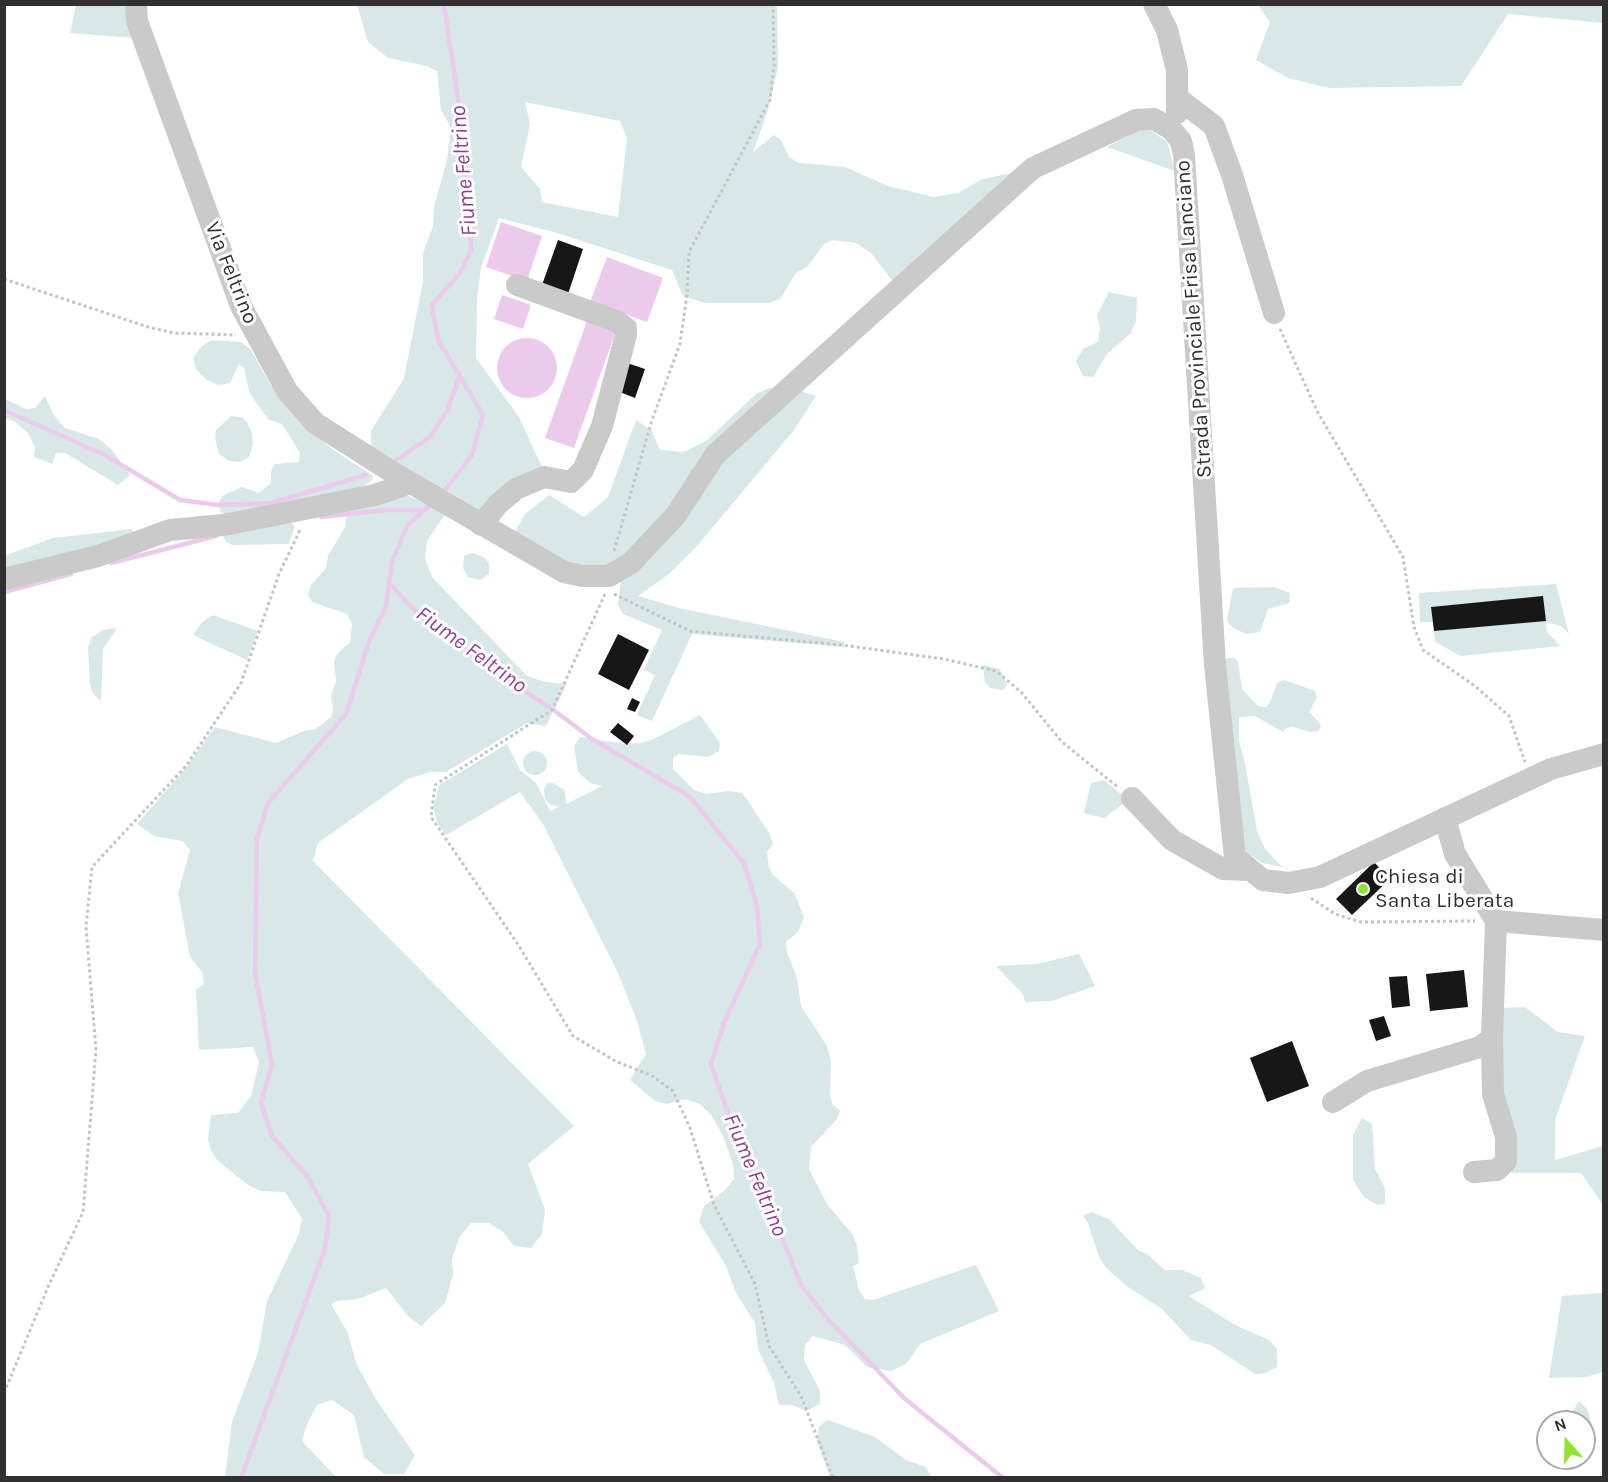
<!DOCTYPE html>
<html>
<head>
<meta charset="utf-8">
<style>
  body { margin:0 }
  #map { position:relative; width:1608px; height:1482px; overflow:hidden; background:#fff; font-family:Karla,sans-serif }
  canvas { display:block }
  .frame { position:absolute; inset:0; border:6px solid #303030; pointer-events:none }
  .north { position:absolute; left:1536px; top:1410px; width:60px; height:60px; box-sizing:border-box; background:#fff; border:2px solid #acacac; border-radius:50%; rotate:340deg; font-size:16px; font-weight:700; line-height:24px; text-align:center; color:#303030 }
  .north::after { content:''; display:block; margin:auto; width:21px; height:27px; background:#8ce633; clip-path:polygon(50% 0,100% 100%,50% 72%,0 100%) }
</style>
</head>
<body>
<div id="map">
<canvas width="1608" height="1482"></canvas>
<div class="frame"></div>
<div class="north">N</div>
</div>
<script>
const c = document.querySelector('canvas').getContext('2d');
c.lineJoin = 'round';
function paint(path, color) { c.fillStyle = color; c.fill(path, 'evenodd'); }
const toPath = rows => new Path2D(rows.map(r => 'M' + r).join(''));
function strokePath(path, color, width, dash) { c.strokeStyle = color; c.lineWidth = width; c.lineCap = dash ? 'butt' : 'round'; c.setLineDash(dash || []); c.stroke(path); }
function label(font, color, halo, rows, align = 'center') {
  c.font = font + ' Karla,sans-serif'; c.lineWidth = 6; c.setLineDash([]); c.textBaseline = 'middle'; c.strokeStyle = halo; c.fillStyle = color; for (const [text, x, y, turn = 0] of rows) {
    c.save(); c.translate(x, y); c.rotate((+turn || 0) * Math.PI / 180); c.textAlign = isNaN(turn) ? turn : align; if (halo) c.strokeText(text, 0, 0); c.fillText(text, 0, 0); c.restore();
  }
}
paint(toPath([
  [76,5,130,5,136,38,70,33],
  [357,5,777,5,778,67,768,110,753,152,774,135,781,140,789,157,799,163,845,167,888,186,934,197,958,193,982,179,1017,172,895,284,871,253,856,243,833,240,824,244,808,266,796,273,780,299,769,303,705,303,683,296,672,270,554,232,499,218,481,268,477,299,476,358,519,417,542,467,480,516,371,451,371,431,404,378,423,281,423,253,433,226,434,207,447,160,451,128,441,110,437,71,427,66,388,58,368,42],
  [525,102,620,121,627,138,618,217,542,202,540,189,521,167,530,124],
  [1258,5,1603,5,1603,23,1508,14,1461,86,1329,88,1288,78,1256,60,1270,22],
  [1150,130,1167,142,1175,171,1107,147,1137,131],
  [1109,292,1137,298,1136,322,1131,333,1107,354,1093,377,1083,376,1076,361,1083,349,1098,342,1100,328,1097,315],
  [211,340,241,342,251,350,270,384,295,415,332,449,373,476,372,480,363,487,230,516,222,513,218,505,222,496,242,487,259,493,271,483,271,471,275,464,299,462,300,453,282,424,269,420,255,401,249,391,244,368,239,364,230,383,218,385,207,380,196,369,193,358,201,347],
  [787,387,634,554,610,568,571,564,514,534,525,514,549,495,584,517,608,497,636,420,652,431,660,450,684,452,706,441,756,394,769,388],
  [800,391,816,396,794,430,697,546,669,574,638,596,679,608,844,642,844,647,692,634,652,721,637,715,655,675,644,670,662,630,623,614,618,605,621,580,728,455],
  [45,396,53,414,65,428,99,439,112,450,130,475,118,485,65,453,56,453,52,464,34,457,35,447,28,433,15,422,5,418,5,399,26,409,35,408],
  [231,416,241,417,247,422,252,433,253,444,249,457,240,462,229,461,219,454,215,438,216,430],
  [396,495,409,496,446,513,427,541,425,559,432,577,527,676,545,682,567,684,546,726,527,723,446,772,430,772,408,779,318,843,313,861,574,1126,528,1164,545,1210,542,1234,531,1248,514,1246,503,1232,489,1223,471,1223,459,1238,452,1259,453,1275,445,1303,421,1326,408,1316,386,1288,358,1299,336,1301,331,1305,347,1331,357,1365,375,1398,415,1455,404,1474,384,1474,364,1457,354,1415,332,1400,317,1405,306,1426,302,1441,336,1477,225,1477,232,1422,258,1353,267,1301,299,1234,302,1218,285,1192,261,1191,248,1185,217,1160,211,1150,208,1139,211,1115,238,1113,251,1096,259,1062,253,1047,199,1050,196,990,204,984,202,972,190,957,178,893,190,850,183,841,154,836,137,824,185,769,215,727,276,743,304,731,316,729,331,717,333,711,331,695,336,682,334,662,337,654,350,642,352,624,347,614,312,602,308,594,311,585,326,568,328,556,345,527,347,508],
  [288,520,295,526,289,544,232,545,226,542,221,531],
  [132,529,133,535,5,575,4,556,53,538],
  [472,553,484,557,489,563,489,574,480,580,468,577,463,568,464,556],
  [1556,584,1569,634,1561,626,1546,622,1547,632,1560,646,1461,656,1435,642,1434,631,1545,621,1543,597,1432,607,1433,622,1420,622,1419,593],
  [1274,587,1290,593,1289,603,1268,609,1260,632,1246,634,1233,628,1227,620,1233,588],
  [213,615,258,631,247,660,193,635,202,622],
  [117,628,103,649,101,702,93,693,90,685,88,647,91,638,103,630],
  [1227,658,1235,658,1238,662,1242,689,1258,706,1266,707,1270,702,1277,683,1284,680,1315,691,1317,698,1309,712,1319,722,1321,727,1318,731,1310,732,1293,727,1286,728,1283,732,1255,716,1239,717,1239,741,1245,763,1257,831,1265,849,1282,867,1262,863,1246,852,1240,834,1223,662],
  [983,665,1000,669,1007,685,1003,690,990,688,985,682],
  [700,715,720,743,719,751,709,757,678,754,673,758,673,769,694,790,706,794,729,791,742,793,747,799,769,833,773,844,767,852,769,868,773,875,795,894,804,918,798,932,786,942,787,952,797,978,801,1006,827,1046,831,1061,830,1097,833,1105,840,1110,837,1119,811,1147,809,1169,827,1204,853,1235,857,1246,859,1263,853,1266,859,1290,865,1299,873,1300,976,1265,999,1311,920,1344,906,1364,891,1371,867,1367,845,1345,813,1336,805,1345,804,1360,820,1391,820,1404,806,1411,792,1405,779,1405,774,1383,758,1349,755,1323,736,1293,725,1264,699,1222,704,1206,724,1191,734,1179,733,1164,723,1136,712,1116,700,1104,685,1099,667,1104,655,1101,630,1080,646,1054,637,1021,618,973,543,824,520,792,446,835,438,824,433,808,439,785,507,744,520,770,536,783,550,811,559,807,551,805,545,800,544,789,547,783,553,783,565,790,566,804,602,786,590,783,578,772,574,746,580,737,625,744,642,743,658,737],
  '523 763a12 12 0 1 1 24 0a12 12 0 1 1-24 0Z',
  [1104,780,1128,800,1104,818,1084,813,1091,783],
  [1079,954,1095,986,1052,1001,1025,1002,1023,994,996,966,1037,964],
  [1525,1007,1558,1032,1585,1036,1555,1120,1555,1160,1603,1146,1603,1205,1581,1173,1511,1173,1513,1156,1495,1043,1501,1008],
  [1362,1118,1372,1124,1375,1169,1385,1188,1385,1204,1377,1205,1364,1197,1353,1180,1353,1135],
  [1091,1212,1109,1219,1139,1251,1147,1254,1165,1270,1182,1270,1201,1278,1205,1288,1189,1296,1235,1325,1269,1340,1277,1349,1277,1367,1266,1373,1255,1374,1211,1345,1191,1340,1162,1309,1128,1287,1107,1269,1099,1257,1088,1223,1083,1216],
  [1603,1293,1603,1372,1586,1377,1549,1378,1562,1296],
  [1579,1401,1587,1409,1594,1430,1584,1445,1584,1422,1567,1422],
  [828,1420,875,1437,906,1460,926,1467,931,1477,830,1477,817,1441,819,1426]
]), '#d8e7e8');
paint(toPath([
  [501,222,542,236,527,281,486,267],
  [607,257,663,278,647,322,590,302],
  [502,295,531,305,523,329,494,319],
  [587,321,616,331,574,448,545,438],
  '497 368a30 30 0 1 1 60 0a30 30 0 1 1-60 0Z'
]), '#ebcaec');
strokePath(toPath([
  [4,410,105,455,180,500,219,505,271,503,366,475],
  [395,461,430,437,448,409,460,374],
  [442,494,472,455,483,415,438,340,432,305,460,273,471,251,466,154,444,4],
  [321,517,385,510,423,510],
  [111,563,216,536],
  [389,583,415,611,493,670,549,707],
  [4,592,71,574],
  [555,711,592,739,689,796,744,863,757,906,760,944,724,1023,711,1064,746,1165,773,1215,801,1285,827,1318,904,1398,1003,1478],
  [241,1478,325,1249,329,1216,307,1176,272,1136,261,1103,272,1065,255,972,257,839,268,803,346,714,370,639,386,606,392,562,407,526,431,504]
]), '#ebcaec', 4.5);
paint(toPath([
  [558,240,583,249,568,294,542,285],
  [627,363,645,369,635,398,617,391],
  [1543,596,1546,621,1434,631,1431,607],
  [618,634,649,650,629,690,598,674],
  [632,698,640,702,635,712,627,709],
  [618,723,634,736,627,745,610,732],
  [1374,862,1390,879,1352,915,1336,899],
  [1464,970,1468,1007,1430,1011,1426,974],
  [1407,976,1410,1006,1392,1008,1389,977],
  [1384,1016,1391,1036,1376,1041,1369,1020],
  [1292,1041,1309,1086,1267,1102,1250,1058]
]), '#171717');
strokePath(toPath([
  [4,279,148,327,174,333,236,335],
  [1280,329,1317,411,1403,557,1414,627,1423,650,1475,686,1509,716,1525,762],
  [614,551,652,420,680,344,687,295,689,252,770,100,774,66,773,4],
  [605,594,552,710,435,785,431,817,519,946,573,1036,617,1062,651,1075,673,1091,690,1128,714,1205,755,1284,769,1346,801,1396,833,1478],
  [614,594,690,631,842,645,944,659,996,671,1021,692,1062,742,1119,788],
  [1311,898,1335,914,1361,922,1475,921],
  [4,1393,48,1287,83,1212,96,1050,86,926,92,867,186,766,241,683,279,574,301,528]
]), '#c4c4c4', 3, [3, 3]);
strokePath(toPath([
  [136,4,137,21,241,306,287,391,315,423,392,472,564,572,582,576,609,576,631,563,676,515,715,455,1033,168,1136,120,1154,119,1171,129,1181,141,1184,155,1215,665,1235,857,1263,880,1289,883,1320,877,1551,769,1604,754],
  [1154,4,1167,30,1177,70,1177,113],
  [1179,99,1214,126,1232,175,1274,313],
  [481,525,498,504,516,489,544,477,571,482,583,470,602,426,626,335,626,328,616,321,517,285],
  [4,579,98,556,170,530,224,525,375,495,410,483],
  [1132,798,1172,840,1223,869,1250,870],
  [1496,921,1604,930],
  [1333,1102,1367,1081,1480,1047,1492,1038,1496,921,1455,854,1445,818],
  [1474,1172,1497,1170,1506,1161,1506,1137,1493,1094,1492,1038]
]), '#cacaca', 22);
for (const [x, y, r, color] of [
  [1363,889,6,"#8ce633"]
]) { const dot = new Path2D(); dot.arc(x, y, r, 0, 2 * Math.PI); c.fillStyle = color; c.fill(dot); strokePath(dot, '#fff', 2); }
label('21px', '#303030', '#fff', [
  ["Via Feltrino",231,273,68],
  ["Strada Provinciale Frisa Lanciano",1194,319,-94]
]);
label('21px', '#303030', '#fff', [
  ["Chiesa di",1375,877],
  ["Santa Liberata",1375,901]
], 'left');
label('italic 22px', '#903d93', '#fff', [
  ["Fiume Feltrino",464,171,-95],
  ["Fiume Feltrino",471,650,36],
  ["Fiume Feltrino",755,1175,67]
]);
</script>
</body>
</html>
